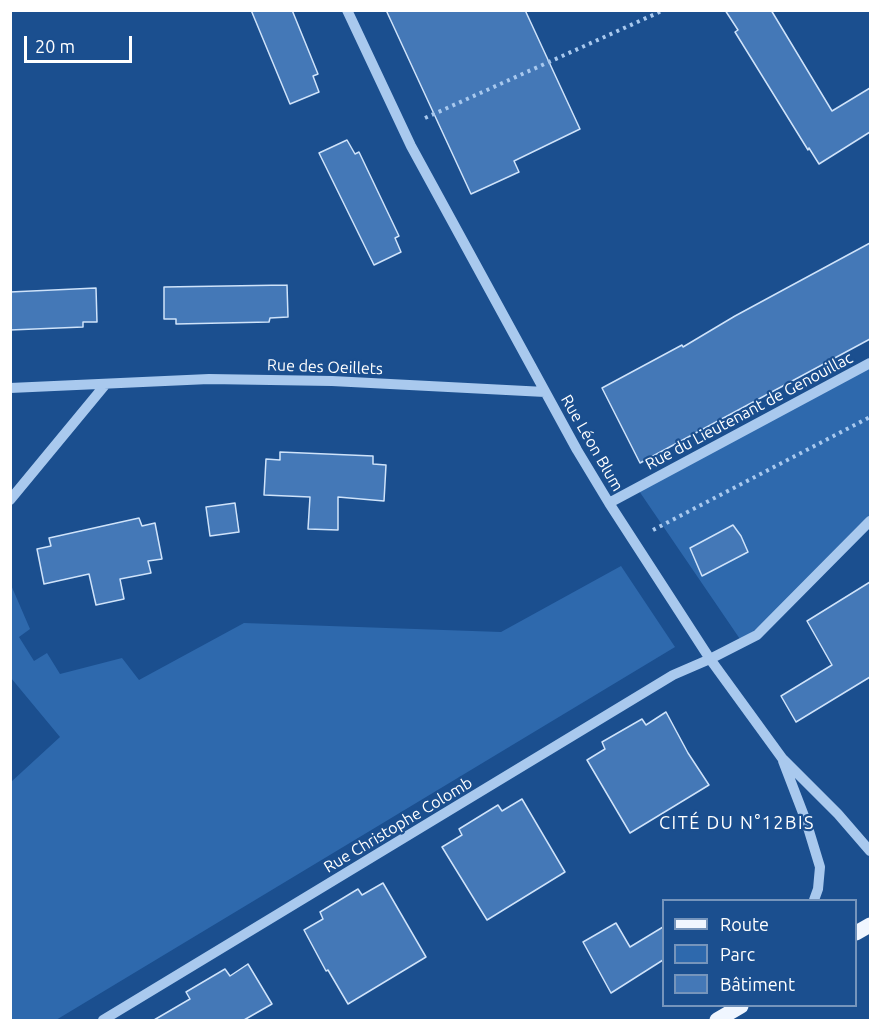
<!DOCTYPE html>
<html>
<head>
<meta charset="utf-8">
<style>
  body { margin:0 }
  #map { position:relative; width:881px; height:1031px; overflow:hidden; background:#1b4f8f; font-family:Ubuntu,sans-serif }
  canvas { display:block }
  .frame { position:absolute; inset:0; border:12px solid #fff; pointer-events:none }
  .legend { position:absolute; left:662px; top:899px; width:195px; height:108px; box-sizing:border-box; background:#1b4f8f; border:2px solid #7695bc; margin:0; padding:8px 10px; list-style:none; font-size:18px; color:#fff }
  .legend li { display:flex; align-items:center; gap:12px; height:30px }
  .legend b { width:30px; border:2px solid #7695bc }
  .scale { position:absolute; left:24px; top:36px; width:108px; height:27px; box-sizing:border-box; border:3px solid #fff; border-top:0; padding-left:8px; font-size:18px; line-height:21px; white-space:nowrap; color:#fff; -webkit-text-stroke:4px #1b4f8f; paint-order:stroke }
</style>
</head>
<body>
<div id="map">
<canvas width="881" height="1031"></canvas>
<div class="frame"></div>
<ul class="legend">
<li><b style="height:8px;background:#f0f6ff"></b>Route</li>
<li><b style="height:16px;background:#2e69ad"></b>Parc</li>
<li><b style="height:16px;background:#4478b7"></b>Bâtiment</li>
</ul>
<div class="scale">20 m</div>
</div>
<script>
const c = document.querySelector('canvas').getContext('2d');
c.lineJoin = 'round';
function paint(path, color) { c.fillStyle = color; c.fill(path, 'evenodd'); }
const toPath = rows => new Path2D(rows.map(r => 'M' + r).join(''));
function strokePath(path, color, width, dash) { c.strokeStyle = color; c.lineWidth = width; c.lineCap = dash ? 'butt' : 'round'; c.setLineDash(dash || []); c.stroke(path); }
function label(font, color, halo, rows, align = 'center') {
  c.font = font + ' Ubuntu,sans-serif'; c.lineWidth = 4.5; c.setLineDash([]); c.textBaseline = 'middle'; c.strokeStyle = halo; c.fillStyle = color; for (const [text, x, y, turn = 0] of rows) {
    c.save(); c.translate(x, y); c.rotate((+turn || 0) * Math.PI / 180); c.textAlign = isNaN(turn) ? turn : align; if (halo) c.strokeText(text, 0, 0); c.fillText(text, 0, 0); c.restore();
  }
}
paint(toPath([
  [870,363,870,522,742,642,637,488],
  [621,566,675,647,56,1020,11,1020,11,782,60,737,11,678,11,585,30,629,19,637,34,661,47,653,60,674,122,658,139,680,244,623,501,632]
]), '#2e69ad');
const building = toPath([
  [251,10,292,10,318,74,313,76,319,92,290,104,251,10],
  [386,10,525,10,580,129,514,161,519,172,471,194,386,10],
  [725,10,771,10,832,111,870,88,870,132,819,164,809,148,808,150,735,32,738,30,725,10],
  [347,140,355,154,359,152,399,236,395,238,401,252,374,265,319,153,347,140],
  [870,243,870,339,640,463,602,388,682,345,683,347,735,316,870,243],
  [287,285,288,317,270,318,269,322,176,324,176,319,164,319,164,287,287,285],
  [96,288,97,322,83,322,83,327,10,330,10,292,96,288],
  [280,452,373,456,373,464,386,465,384,501,338,497,338,530,308,529,310,497,264,495,266,459,280,460,280,452],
  [235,503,239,532,210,536,206,507,235,503],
  [139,518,142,526,155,523,162,559,148,561,151,573,120,579,124,599,96,605,89,574,44,584,37,549,51,546,49,538,139,518],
  [733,525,741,536,748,552,702,576,690,548,733,525],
  [870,582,870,677,796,722,781,696,832,665,807,621,870,582],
  [666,712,688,753,709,785,630,833,587,760,605,749,602,742,642,719,646,725,666,712],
  [522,799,565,872,487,920,442,847,462,835,459,829,498,805,502,811,522,799],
  [383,883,426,957,348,1004,328,970,326,971,304,930,323,919,320,912,358,889,362,895,383,883],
  [616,923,630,947,663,927,663,960,611,993,583,942,616,923],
  [248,964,272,1004,244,1020,154,1020,190,999,186,992,225,969,230,976,248,964]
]);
paint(building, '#4478b7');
strokePath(building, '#cfe3fa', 1.5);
strokePath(toPath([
  [425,118,664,10],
  [653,530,870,417]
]), '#a9c9ee', 4, [3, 4.5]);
strokePath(toPath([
  [347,10,411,146,577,450,609,503,710,659,782,758,838,814,870,851],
  [10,388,209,379,332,381,545,392],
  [10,500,105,385],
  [609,503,870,363],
  [783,761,806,821,820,867,818,889,814,900],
  [103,1020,673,675,710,659,757,635,870,521]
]), '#a9c9ee', 10);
strokePath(toPath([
  [856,933,870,925],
  [717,1020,741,1006]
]), '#f0f6ff', 15);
label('16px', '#fff', '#1b4f8f', [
  ["Rue des Oeillets",325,367,2],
  ["Rue du Lieutenant de Genouillac",749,411,-28],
  ["Rue Léon Blum",592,443,60],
  ["Rue Christophe Colomb",398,825,-31]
]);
c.letterSpacing = '1.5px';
label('18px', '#fff', '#1b4f8f', [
  ["CITÉ DU N°12BIS",737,823]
]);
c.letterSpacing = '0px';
</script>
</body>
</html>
